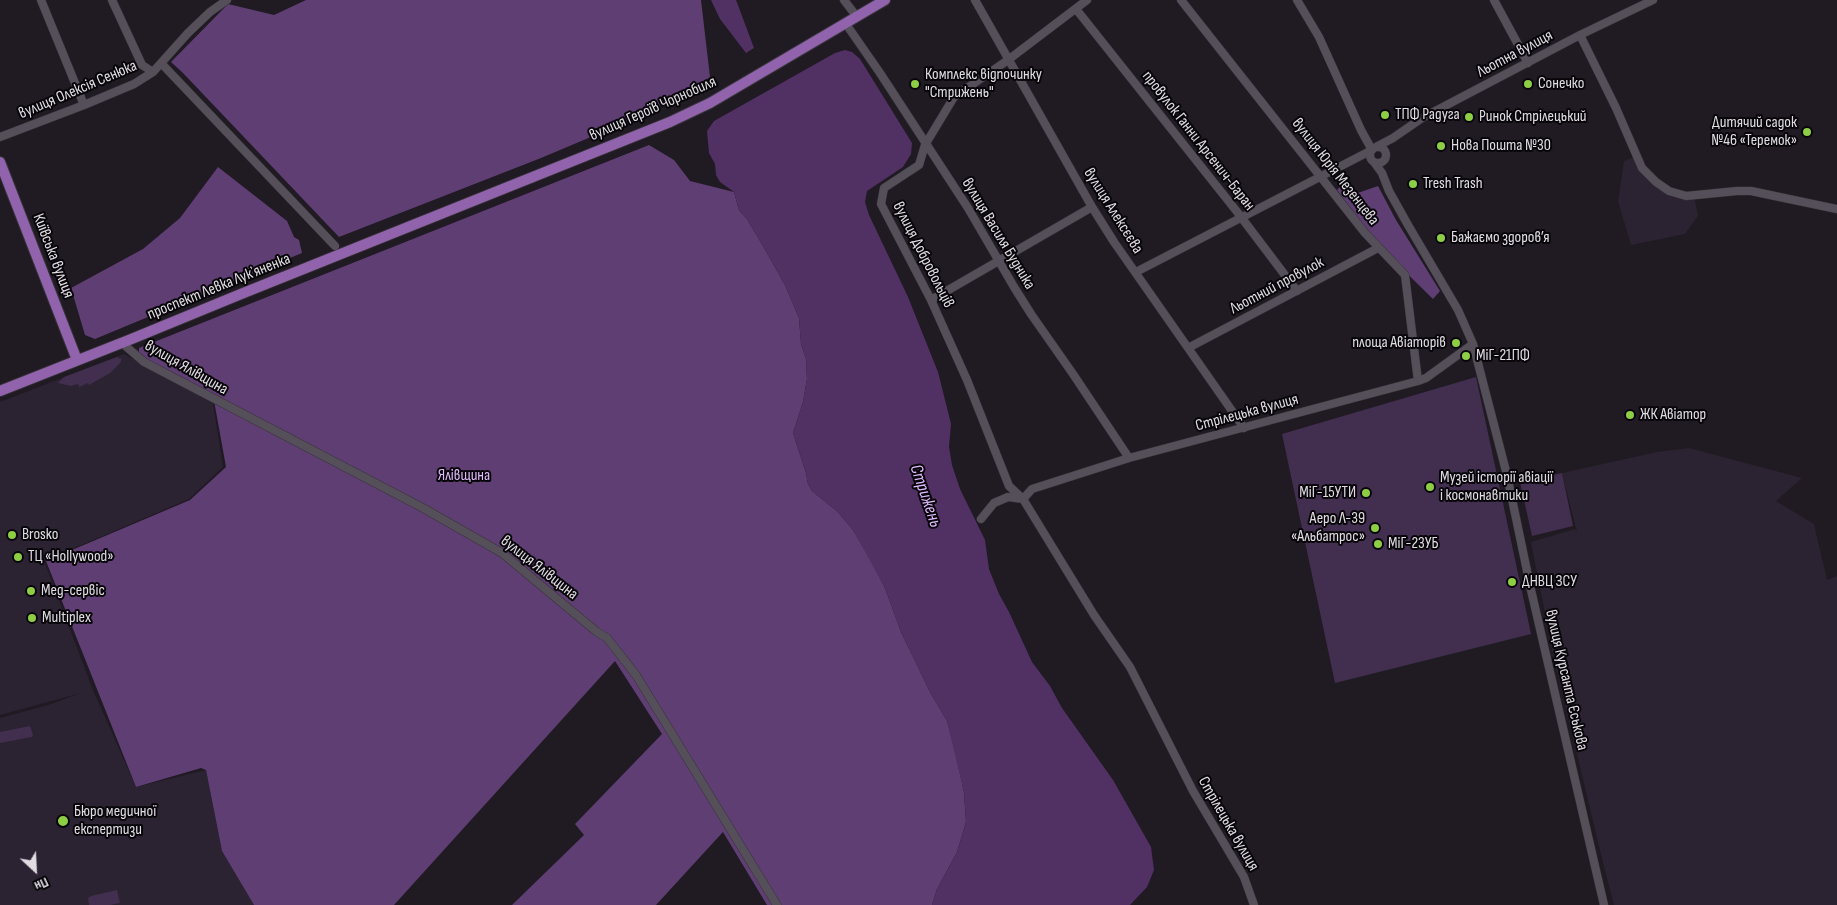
<!DOCTYPE html>
<html>
<head>
<meta charset="utf-8">
<style>
  body { margin:0 }
  #map { position:relative; width:1837px; height:905px; overflow:hidden; background:#201a23; font-family:"Sofia Sans Condensed",sans-serif }
  canvas { display:block }
  .north { position:absolute; left:10px; top:845px; width:50px; height:50px; -webkit-text-stroke:4px #08060a; paint-order:stroke; rotate:155deg; font-size:14px; font-weight:700; line-height:20px; text-align:center; color:#e0dce2 }
  .north::after { content:''; display:block; margin:auto; width:18px; height:22px; background:#e0dce2; clip-path:polygon(50% 0,100% 100%,50% 72%,0 100%) }
</style>
</head>
<body>
<div id="map">
<canvas width="1837" height="905"></canvas>
<div class="north">Пн</div>
</div>
<script>
const c = document.querySelector('canvas').getContext('2d');
c.lineJoin = 'round';
function paint(path, color) { c.fillStyle = color; c.fill(path, 'evenodd'); }
const toPath = rows => new Path2D(rows.map(r => 'M' + r).join(''));
function strokePath(path, color, width, dash) { c.strokeStyle = color; c.lineWidth = width; c.lineCap = dash ? 'butt' : 'round'; c.setLineDash(dash || []); c.stroke(path); }
function label(font, color, halo, rows, align = 'center') {
  c.font = font + ' "Sofia Sans Condensed",sans-serif'; c.lineWidth = 4; c.setLineDash([]); c.textBaseline = 'middle'; c.strokeStyle = halo; c.fillStyle = color; for (const [text, x, y, turn = 0] of rows) {
    c.save(); c.translate(x, y); c.rotate((+turn || 0) * Math.PI / 180); c.textAlign = isNaN(turn) ? turn : align; if (halo) c.strokeText(text, 0, 0); c.fillText(text, 0, 0); c.restore();
  }
}
paint(toPath([
  [1634,157,1656,180,1671,188,1693,192,1698,216,1685,234,1631,245,1618,201,1624,161],
  [124,354,213,403,223,467,189,499,44,561,93,690,136,787,206,770,222,851,254,905,0,905,0,718,48,705,81,693,0,715,0,402],
  [1689,448,1802,478,1776,501,1814,524,1827,580,1837,576,1837,905,1614,905,1604,867,1553,654,1531,542,1575,529,1577,532,1562,473,1657,452]
]), '#2b2331');
paint(toPath([
  [117,357,120,359,122,358,120,363,110,373,89,385,88,383,79,387,78,384,71,386,58,383,64,377],
  [1476,377,1531,634,1335,683,1282,434],
  [1562,473,1573,526,1532,536,1520,482],
  [30,726,33,735,32,737,0,743,0,732],
  [117,890,120,903,110,905,89,905,88,898,91,896]
]), '#422e4f');
paint(toPath([
  [306,0,701,0,710,77,681,96,605,131,541,158,339,237,183,73,171,62,228,4,274,15],
  [649,145,674,160,690,181,734,192,739,210,747,219,763,246,785,285,799,318,801,344,806,359,807,379,803,402,793,433,806,473,808,484,812,491,838,512,853,530,869,557,885,588,901,632,931,694,947,721,953,743,964,792,966,822,957,852,937,889,932,905,767,905,723,832,656,905,512,905,584,835,575,824,662,734,615,661,394,905,254,905,222,851,206,770,201,768,136,787,46,561,190,500,226,467,213,395,139,357,139,348],
  [218,167,287,221,294,237,299,240,302,253,95,339,85,335,71,288,143,249,180,218],
  [1341,186,1347,187,1352,195,1378,186,1396,220,1440,291,1433,299,1378,245,1337,190]
]), '#5f3e73');
paint(toPath([
  [711,0,736,0,754,48,746,53,720,19],
  [845,50,852,52,860,59,912,143,911,154,903,167,867,191,865,202,869,215,908,297,938,372,951,424,949,447,952,465,960,489,985,540,989,569,999,594,1009,612,1032,662,1050,686,1062,708,1113,780,1151,847,1154,870,1147,887,1130,905,932,905,937,889,957,852,966,822,964,792,947,721,931,694,901,632,885,588,868,557,853,530,838,512,812,491,808,484,806,473,793,433,803,402,807,379,806,359,801,344,799,318,785,285,763,246,747,219,739,210,734,192,720,182,716,175,715,164,709,153,707,131,714,121,835,53]
]), '#513164');
const minor = toPath([
  [41,0,84,105],
  [112,0,142,65,153,72],
  [844,0,857,17],
  [975,0,1092,207,1114,242,1244,428],
  [1087,0,1008,60,954,97,925,145,919,165,884,188,881,204,931,300,967,380,1009,486,1023,499,1094,615,1130,667,1193,791,1244,877,1254,905],
  [1181,0,1365,233,1405,275,1418,381],
  [1494,0,1528,63],
  [1076,9,1238,213,1297,291],
  [846,24,880,73,968,208,1014,287,1031,314,1073,374,1129,458],
  [1580,35,1616,108,1642,168,1656,182,1669,191,1686,196,1737,191,1751,191,1837,209],
  [161,63,335,246],
  [0,137,84,105,134,84,153,72,188,33,210,12,227,0],
  [1376,147,1393,138,1422,118,1580,35,1653,0],
  '1370 155a8 8 0 1 1 16 0a8 8 0 1 1-16 0Z',
  [1374,162,1382,173,1389,191,1408,225,1458,310,1473,344,1507,475,1531,590,1604,905],
  [1136,272,1372,150,1361,130,1319,37,1297,0],
  [931,300,1092,207],
  [122,343,144,362,423,508,502,553,597,632,607,638,636,675,777,905],
  [1188,348,1378,248],
  [981,519,994,503,1008,497,1023,499,1032,489,1129,458,1418,381,1426,378,1473,344]
]);
const major = toPath([
  [0,162,77,360],
  [0,391,129,340,241,294,670,122,710,103,885,0]
]);
strokePath(minor, '#38343b', 9);
strokePath(major, '#38343b', 12);
strokePath(minor, '#554f59', 8);
strokePath(major, '#9263ad', 10);
for (const [x, y, r, color] of [
  [915,84,5,"#8dce44"],
  [1528,84,5,"#8dce44"],
  [1385,115,5,"#8dce44"],
  [1469,117,5,"#8dce44"],
  [1807,132,5,"#8dce44"],
  [1441,146,5,"#8dce44"],
  [1413,184,5,"#8dce44"],
  [1441,238,5,"#8dce44"],
  [1456,343,5,"#8dce44"],
  [1466,356,5,"#8dce44"],
  [1630,415,5,"#8dce44"],
  [1430,487,5,"#8dce44"],
  [1366,493,5,"#8dce44"],
  [1375,528,5,"#8dce44"],
  [12,535,5,"#8dce44"],
  [1378,544,5,"#8dce44"],
  [18,557,5,"#8dce44"],
  [1512,582,5,"#8dce44"],
  [31,591,5,"#8dce44"],
  [32,618,5,"#8dce44"],
  [63,821,6,"#8dce44"]
]) { const dot = new Path2D(); dot.arc(x, y, r, 0, 2 * Math.PI); c.fillStyle = color; c.fill(dot); strokePath(dot, '#08060a', 2); }
label('16px', '#e0dce2', '#08060a', [
  ["Льотна вулиця",1515,54,-28],
  ["вулиця Олексія Сенюка",78,90,-23],
  ["вулиця Героїв Чорнобиля",653,109,-24],
  ["провулок Ганни Арсенич-Баран",1198,141,52],
  ["вулиця Юрія Мезенцева",1335,172,52],
  ["вулиця Алексєєва",1113,211,58],
  ["вулиця Василя Будника",998,234,59],
  ["вулиця Добровольців",923,255,63],
  ["Київська вулиця",53,256,69],
  ["Льотний провулок",1277,286,-28],
  ["проспект Левка Лукʼяненка",219,287,-22],
  ["вулиця Ялівщина",186,368,30],
  ["Стрілецька вулиця",1247,413,-15],
  ["вулиця Ялівщина",539,568,38],
  ["вулиця Курсанта Єськова",1566,680,77],
  ["Стрілецька вулиця",1228,824,60]
]);
label('16px', '#e0dce2', '#08060a', [
  ["Комплекс відпочинку",925,75],
  ["\"Стрижень\"",925,93],
  ["Сонечко",1538,84],
  ["ТПФ Радуга",1395,115],
  ["Ринок Стрілецький",1479,117],
  ["Дитячий садок",1797,123,"right"],
  ["№46 «Теремок»",1797,141,"right"],
  ["Нова Пошта №30",1451,146],
  ["Tresh Trash",1423,184],
  ["Бажаємо здоров’я",1451,238],
  ["площа Авіаторів",1446,343,"right"],
  ["МіГ-21ПФ",1476,356],
  ["ЖК Авіатор",1640,415],
  ["Музей історії авіації",1440,478],
  ["і космонавтики",1440,496],
  ["МіГ-15УТИ",1356,493,"right"],
  ["Аеро Л-39",1365,519,"right"],
  ["«Альбатрос»",1365,537,"right"],
  ["Brosko",22,535],
  ["МіГ-23УБ",1388,544],
  ["ТЦ «Hollywood»",28,557],
  ["ДНВЦ ЗСУ",1522,582],
  ["Мед-сервіс",41,591],
  ["Multiplex",42,618],
  ["Бюро медичної",74,812],
  ["експертизи",74,830]
], 'left');
label('16px', '#e0b9fa', '#08060a', [
  ["Ялівщина",464,476]
]);
label('italic 18px', '#deb7f8', '#08060a', [
  ["Стрижень",925,496,71]
]);
</script>
</body>
</html>
